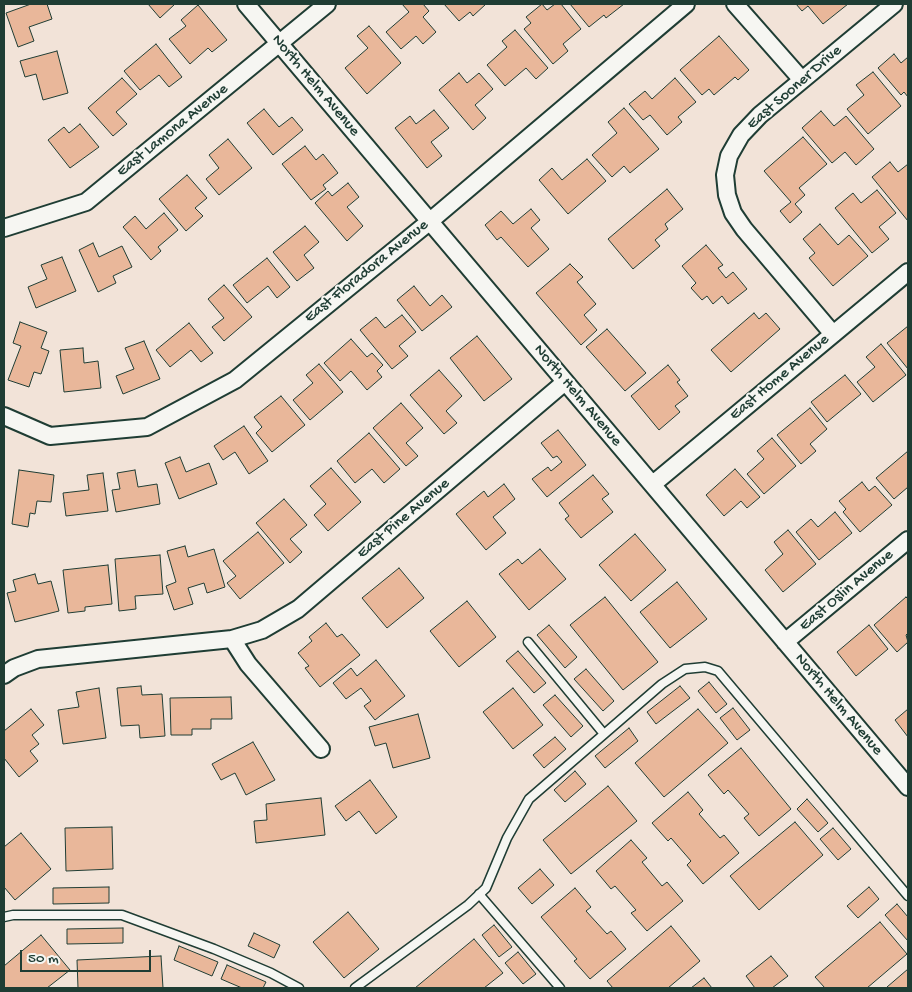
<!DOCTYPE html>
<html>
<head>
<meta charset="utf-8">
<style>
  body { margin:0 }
  #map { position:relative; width:912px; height:992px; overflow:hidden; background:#f2e3d8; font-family:"Gochi Hand",sans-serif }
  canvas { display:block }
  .frame { position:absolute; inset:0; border:5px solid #1f3d34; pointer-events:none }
  .scale { position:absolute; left:20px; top:950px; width:131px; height:22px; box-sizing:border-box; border:2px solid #1f3d34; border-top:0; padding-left:6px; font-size:15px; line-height:18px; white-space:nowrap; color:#1f3d34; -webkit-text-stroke:4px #f6f6f2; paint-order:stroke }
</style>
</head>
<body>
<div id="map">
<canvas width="912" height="992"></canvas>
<div class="frame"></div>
<div class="scale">50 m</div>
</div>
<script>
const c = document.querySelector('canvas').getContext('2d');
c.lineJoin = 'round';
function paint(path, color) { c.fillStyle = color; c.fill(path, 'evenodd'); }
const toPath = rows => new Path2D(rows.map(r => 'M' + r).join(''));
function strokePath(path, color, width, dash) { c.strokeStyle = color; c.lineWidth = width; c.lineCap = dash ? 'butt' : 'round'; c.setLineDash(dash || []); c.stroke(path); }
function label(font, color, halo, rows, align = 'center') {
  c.font = font + ' "Gochi Hand",sans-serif'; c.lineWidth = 4; c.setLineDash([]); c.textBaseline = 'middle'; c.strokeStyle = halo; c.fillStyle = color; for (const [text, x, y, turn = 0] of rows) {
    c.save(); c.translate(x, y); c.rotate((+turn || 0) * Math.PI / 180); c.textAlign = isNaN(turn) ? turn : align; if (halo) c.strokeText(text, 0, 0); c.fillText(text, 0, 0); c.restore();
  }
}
const building = toPath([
  [31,4,47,4,52,19,29,27,34,41,18,47,6,13,31,4],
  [148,4,175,4,160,18,148,4],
  [402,4,423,4,429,11,423,17,436,32,423,44,416,36,401,49,386,32,409,12,402,4],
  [444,4,486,4,473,16,470,12,459,21,444,4],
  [542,4,547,10,555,4,561,4,581,29,563,44,568,51,553,64,524,29,531,23,526,17,542,4],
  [570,4,624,4,606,18,604,15,589,27,570,4],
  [796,4,848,4,823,24,808,6,802,11,796,4],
  [198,5,227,40,212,52,208,48,190,64,169,39,186,26,181,20,198,5],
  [369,26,401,63,367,94,345,68,368,48,357,36,369,26],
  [515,30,548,68,536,79,526,68,505,86,487,65,507,47,502,41,515,30],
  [719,36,749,70,738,80,735,77,714,95,709,89,702,95,680,70,719,36],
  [156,44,182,77,169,87,159,75,140,90,124,71,156,44],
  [57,51,68,93,43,100,36,74,25,77,20,61,57,51],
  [894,54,901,63,908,57,908,97,904,92,901,95,878,68,894,54],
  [873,72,901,106,868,134,847,109,864,95,856,85,873,72],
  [459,73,467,83,479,73,493,89,475,105,486,118,473,130,439,90,459,73],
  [122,78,137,94,116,112,127,124,113,136,88,108,122,78],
  [675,78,696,102,678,117,682,122,667,135,650,115,643,120,629,104,645,91,652,99,675,78],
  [624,108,659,149,630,173,624,166,612,177,592,155,617,133,608,122,624,108],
  [264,109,279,127,292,117,303,130,273,155,247,123,264,109],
  [434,110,449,128,431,142,442,156,427,168,395,128,410,116,416,124,434,110],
  [821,111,834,126,846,116,874,149,856,165,845,152,832,163,802,128,821,111],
  [80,124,99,147,70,168,48,140,64,127,69,133,80,124],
  [803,137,827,164,799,188,805,195,795,204,802,212,790,223,780,211,791,202,764,171,803,137],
  [228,139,252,168,219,195,206,179,219,168,209,155,228,139],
  [305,146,316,160,323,154,338,173,323,185,326,189,311,200,282,164,305,146],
  [587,159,606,181,568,214,539,180,552,168,562,180,587,159],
  [890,162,898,172,908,164,908,221,872,177,890,162],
  [187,175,207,198,195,208,203,216,186,231,159,199,187,175],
  [348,183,359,197,347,207,363,226,347,241,315,203,328,191,332,196,348,183],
  [667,189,683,209,665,224,668,229,655,240,660,246,633,269,608,239,667,189],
  [877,190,896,213,879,227,889,239,872,253,835,208,853,193,861,203,877,190],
  [531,209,540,220,531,228,549,249,528,267,501,237,497,240,485,225,501,211,513,224,531,209],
  [164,213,178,230,158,247,161,251,151,260,123,227,135,216,146,229,164,213],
  [820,224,838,245,849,235,868,256,833,286,809,258,815,253,803,239,820,224],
  [305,226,319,242,304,255,314,268,297,281,273,252,305,226],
  [93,243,99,257,122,246,132,267,113,276,116,283,98,292,79,250,93,243],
  [706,245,723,265,718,268,726,278,733,272,747,289,728,304,722,296,713,304,707,296,702,300,691,288,696,283,682,266,706,245],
  [62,257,76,291,36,308,28,287,47,279,41,265,62,257],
  [267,258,290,287,277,298,268,286,247,303,233,285,267,258],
  [570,264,583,277,577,282,596,304,584,315,597,330,581,345,536,293,570,264],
  [224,285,252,317,224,341,212,327,224,318,208,299,224,285],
  [414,286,430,306,442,295,452,307,422,331,397,300,414,286],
  [754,313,759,319,766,313,780,329,731,372,711,350,754,313],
  [402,315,416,332,399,346,408,356,392,369,360,330,376,317,385,328,402,315],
  [20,322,47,332,41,348,49,351,41,374,34,372,29,387,8,380,21,346,13,343,20,322],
  [189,323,213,353,201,362,191,350,170,367,156,350,189,323],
  [908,326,908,369,887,343,908,326],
  [607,329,646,373,625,391,586,347,607,329],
  [477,336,512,379,484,401,450,358,477,336],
  [351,339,367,357,372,353,383,365,377,371,382,377,367,390,351,371,340,381,324,363,351,339],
  [144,341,160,379,123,394,116,376,134,369,125,348,144,341],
  [881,344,906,375,873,402,857,382,875,367,866,357,881,344],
  [83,348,84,363,98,361,101,388,64,392,60,350,83,348],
  [319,364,343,392,310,420,293,400,313,383,306,375,319,364],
  [668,365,680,380,677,382,688,396,675,406,680,412,659,430,631,396,668,365],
  [439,370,462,396,446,411,457,423,444,434,410,395,439,370],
  [845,375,861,394,827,422,811,402,845,375],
  [281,396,305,425,272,452,256,433,262,427,254,417,281,396],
  [401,403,423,428,406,443,418,456,406,466,373,428,401,403],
  [810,408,827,429,810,444,816,451,801,464,777,435,810,408],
  [244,426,268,461,249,474,235,452,223,460,214,446,244,426],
  [558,430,586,465,547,497,532,479,548,467,551,471,562,462,557,456,553,458,541,443,558,430],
  [369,433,400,469,384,483,372,469,355,483,337,461,369,433],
  [772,438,796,466,764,494,747,474,764,459,757,451,772,438],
  [908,451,908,487,894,499,876,478,908,451],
  [180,457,186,472,209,463,217,484,179,499,165,463,180,457],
  [331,468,361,502,328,531,314,515,326,504,310,486,331,468],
  [735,469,760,497,747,508,741,501,724,516,706,495,735,469],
  [19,470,54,475,51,502,37,501,35,514,30,513,28,527,12,524,19,470],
  [135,470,138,487,157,484,160,504,116,512,112,490,120,489,117,473,135,470],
  [103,473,108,511,66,516,63,493,89,490,87,475,103,473],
  [593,475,609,494,602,499,613,512,581,538,565,519,569,516,559,503,593,475],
  [862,482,869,491,875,486,892,505,860,532,843,512,846,509,839,501,862,482],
  [504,484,515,499,493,517,506,533,486,550,456,514,484,491,488,497,504,484],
  [284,499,307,525,290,539,302,552,290,563,256,523,284,499],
  [835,512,852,533,819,560,796,532,811,519,818,527,835,512],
  [788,530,816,564,783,592,765,570,783,554,774,542,788,530],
  [258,532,284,563,240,599,227,583,236,576,223,561,258,532],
  [635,534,666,570,631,601,599,565,635,534],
  [185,546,188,557,214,549,225,587,207,593,204,583,188,588,193,604,174,610,166,586,176,582,167,551,185,546],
  [540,549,566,579,529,610,499,574,518,559,522,564,540,549],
  [160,555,163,594,135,596,136,609,119,611,115,559,160,555],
  [108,565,112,604,85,607,85,611,68,613,63,570,108,565],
  [399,568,424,598,387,628,362,598,399,568],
  [35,574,38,584,51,581,59,611,15,622,7,593,16,591,13,580,35,574],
  [677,582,707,619,670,648,640,612,677,582],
  [605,597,658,662,623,690,570,625,605,597],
  [906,597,908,599,908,633,906,635,908,642,897,652,874,625,906,597],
  [467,601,496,637,459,667,430,631,467,601],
  [326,623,337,637,342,634,360,655,320,687,305,668,309,666,298,653,312,641,309,637,326,623],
  [549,625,577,657,565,668,537,635,549,625],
  [869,625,888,649,856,676,837,652,869,625],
  [518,651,546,683,534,693,506,661,518,651],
  [376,660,405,696,375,720,364,706,371,701,361,688,346,699,333,683,351,668,357,676,376,660],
  [586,669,614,701,603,711,574,679,586,669],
  [709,682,727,704,716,713,698,691,709,682],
  [141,686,142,695,162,694,165,736,140,738,139,725,121,726,117,688,141,686],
  [680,686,690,698,656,724,647,712,680,686],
  [99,688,106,738,63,744,58,710,79,707,76,692,99,688],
  [513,688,543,725,513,749,483,712,513,688],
  [555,695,583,726,571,737,543,705,555,695],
  [231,697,232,719,211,719,211,729,192,729,192,735,171,735,170,698,231,697],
  [733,708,750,730,737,740,720,718,733,708],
  [31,709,44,725,32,735,39,744,30,751,38,761,19,777,4,758,4,731,31,709],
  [698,709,728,743,664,797,635,763,698,709],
  [908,709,908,737,895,720,908,709],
  [418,714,430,758,393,768,386,743,375,746,369,727,418,714],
  [629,728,638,741,605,768,595,756,629,728],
  [555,737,566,749,544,768,533,755,555,737],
  [253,742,275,780,246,795,235,773,221,780,212,764,253,742],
  [741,748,791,809,759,836,744,818,749,814,728,790,724,794,708,775,741,748],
  [575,771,586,784,565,802,554,790,575,771],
  [370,780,397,817,376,834,359,811,346,821,335,806,370,780],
  [608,786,637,821,571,874,543,840,608,786],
  [688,792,703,810,699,814,720,838,724,835,739,853,703,884,687,865,691,861,671,838,668,841,652,823,688,792],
  [321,798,325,835,256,843,254,821,267,820,266,804,321,798],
  [807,799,828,823,818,832,797,809,807,799],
  [795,822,823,855,759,910,730,876,795,822],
  [112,827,113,869,66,871,65,828,112,827],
  [833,828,851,849,838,860,820,839,833,828],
  [21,833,51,869,15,900,4,887,4,847,21,833],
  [631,840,647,858,642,862,662,886,667,882,683,901,647,931,631,913,636,910,615,886,611,889,596,871,631,840],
  [540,869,554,885,532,904,518,888,540,869],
  [109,887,109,903,53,904,53,888,109,887],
  [869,887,879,899,858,918,847,906,869,887],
  [575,888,591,907,586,911,607,934,611,931,626,949,590,979,574,961,577,959,541,917,575,888],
  [897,904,908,917,908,941,885,915,897,904],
  [348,912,379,949,344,978,313,942,348,912],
  [880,922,907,954,867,988,825,988,815,977,880,922],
  [494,925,512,947,499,957,482,935,494,925],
  [671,926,700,961,668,988,613,988,607,981,671,926],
  [123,928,123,943,67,944,67,929,123,928],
  [254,933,280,945,274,958,248,946,254,933],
  [41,935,70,970,47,988,4,988,4,966,41,935],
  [474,939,503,973,484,988,415,988,474,939],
  [179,946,218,962,212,976,174,960,179,946],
  [518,952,536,974,523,984,505,963,518,952],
  [161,956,163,988,78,988,77,960,161,956],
  [771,956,788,976,772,988,755,988,746,976,771,956],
  [227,965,266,982,263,988,242,988,221,979,227,965],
  [908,969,908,988,888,988,887,987,908,969],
  [704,978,712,988,691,988,704,978]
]);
paint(building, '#e9b79a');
strokePath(building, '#1f3d34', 1);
const service = toPath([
  [528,642,604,734],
  [479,894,560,988],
  [4,917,13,915,122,915,214,949,271,973,299,988],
  [355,988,468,905,486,888,507,838,529,799,662,684,685,669,705,667,718,671,908,896]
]);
const minor = toPath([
  [246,4,908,787],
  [735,4,802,80],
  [4,228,86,202,327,4],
  [833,334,744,229,733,213,727,195,725,175,729,156,741,135,760,115,894,4],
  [4,416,50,436,147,427,235,380,429,222,686,4],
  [653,484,908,272],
  [232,639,262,630,298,609,565,382],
  [785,642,908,540],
  [4,675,14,668,38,659,232,639,248,664,321,749]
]);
strokePath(service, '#1f3d34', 11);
strokePath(minor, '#1f3d34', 20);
strokePath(service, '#f6f6f2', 8);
strokePath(minor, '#f6f6f2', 16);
label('16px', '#1f3d34', '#f6f6f2', [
  ["North Helm Avenue",315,86,50],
  ["East Sooner Drive",795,88,-41],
  ["East Lamona Avenue",173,131,-39],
  ["East Floradora Avenue",367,272,-39],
  ["East Home Avenue",780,378,-40],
  ["North Helm Avenue",577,396,50],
  ["East Pine Avenue",404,519,-40],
  ["East Oslin Avenue",847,591,-40],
  ["North Helm Avenue",838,705,50]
]);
</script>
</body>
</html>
